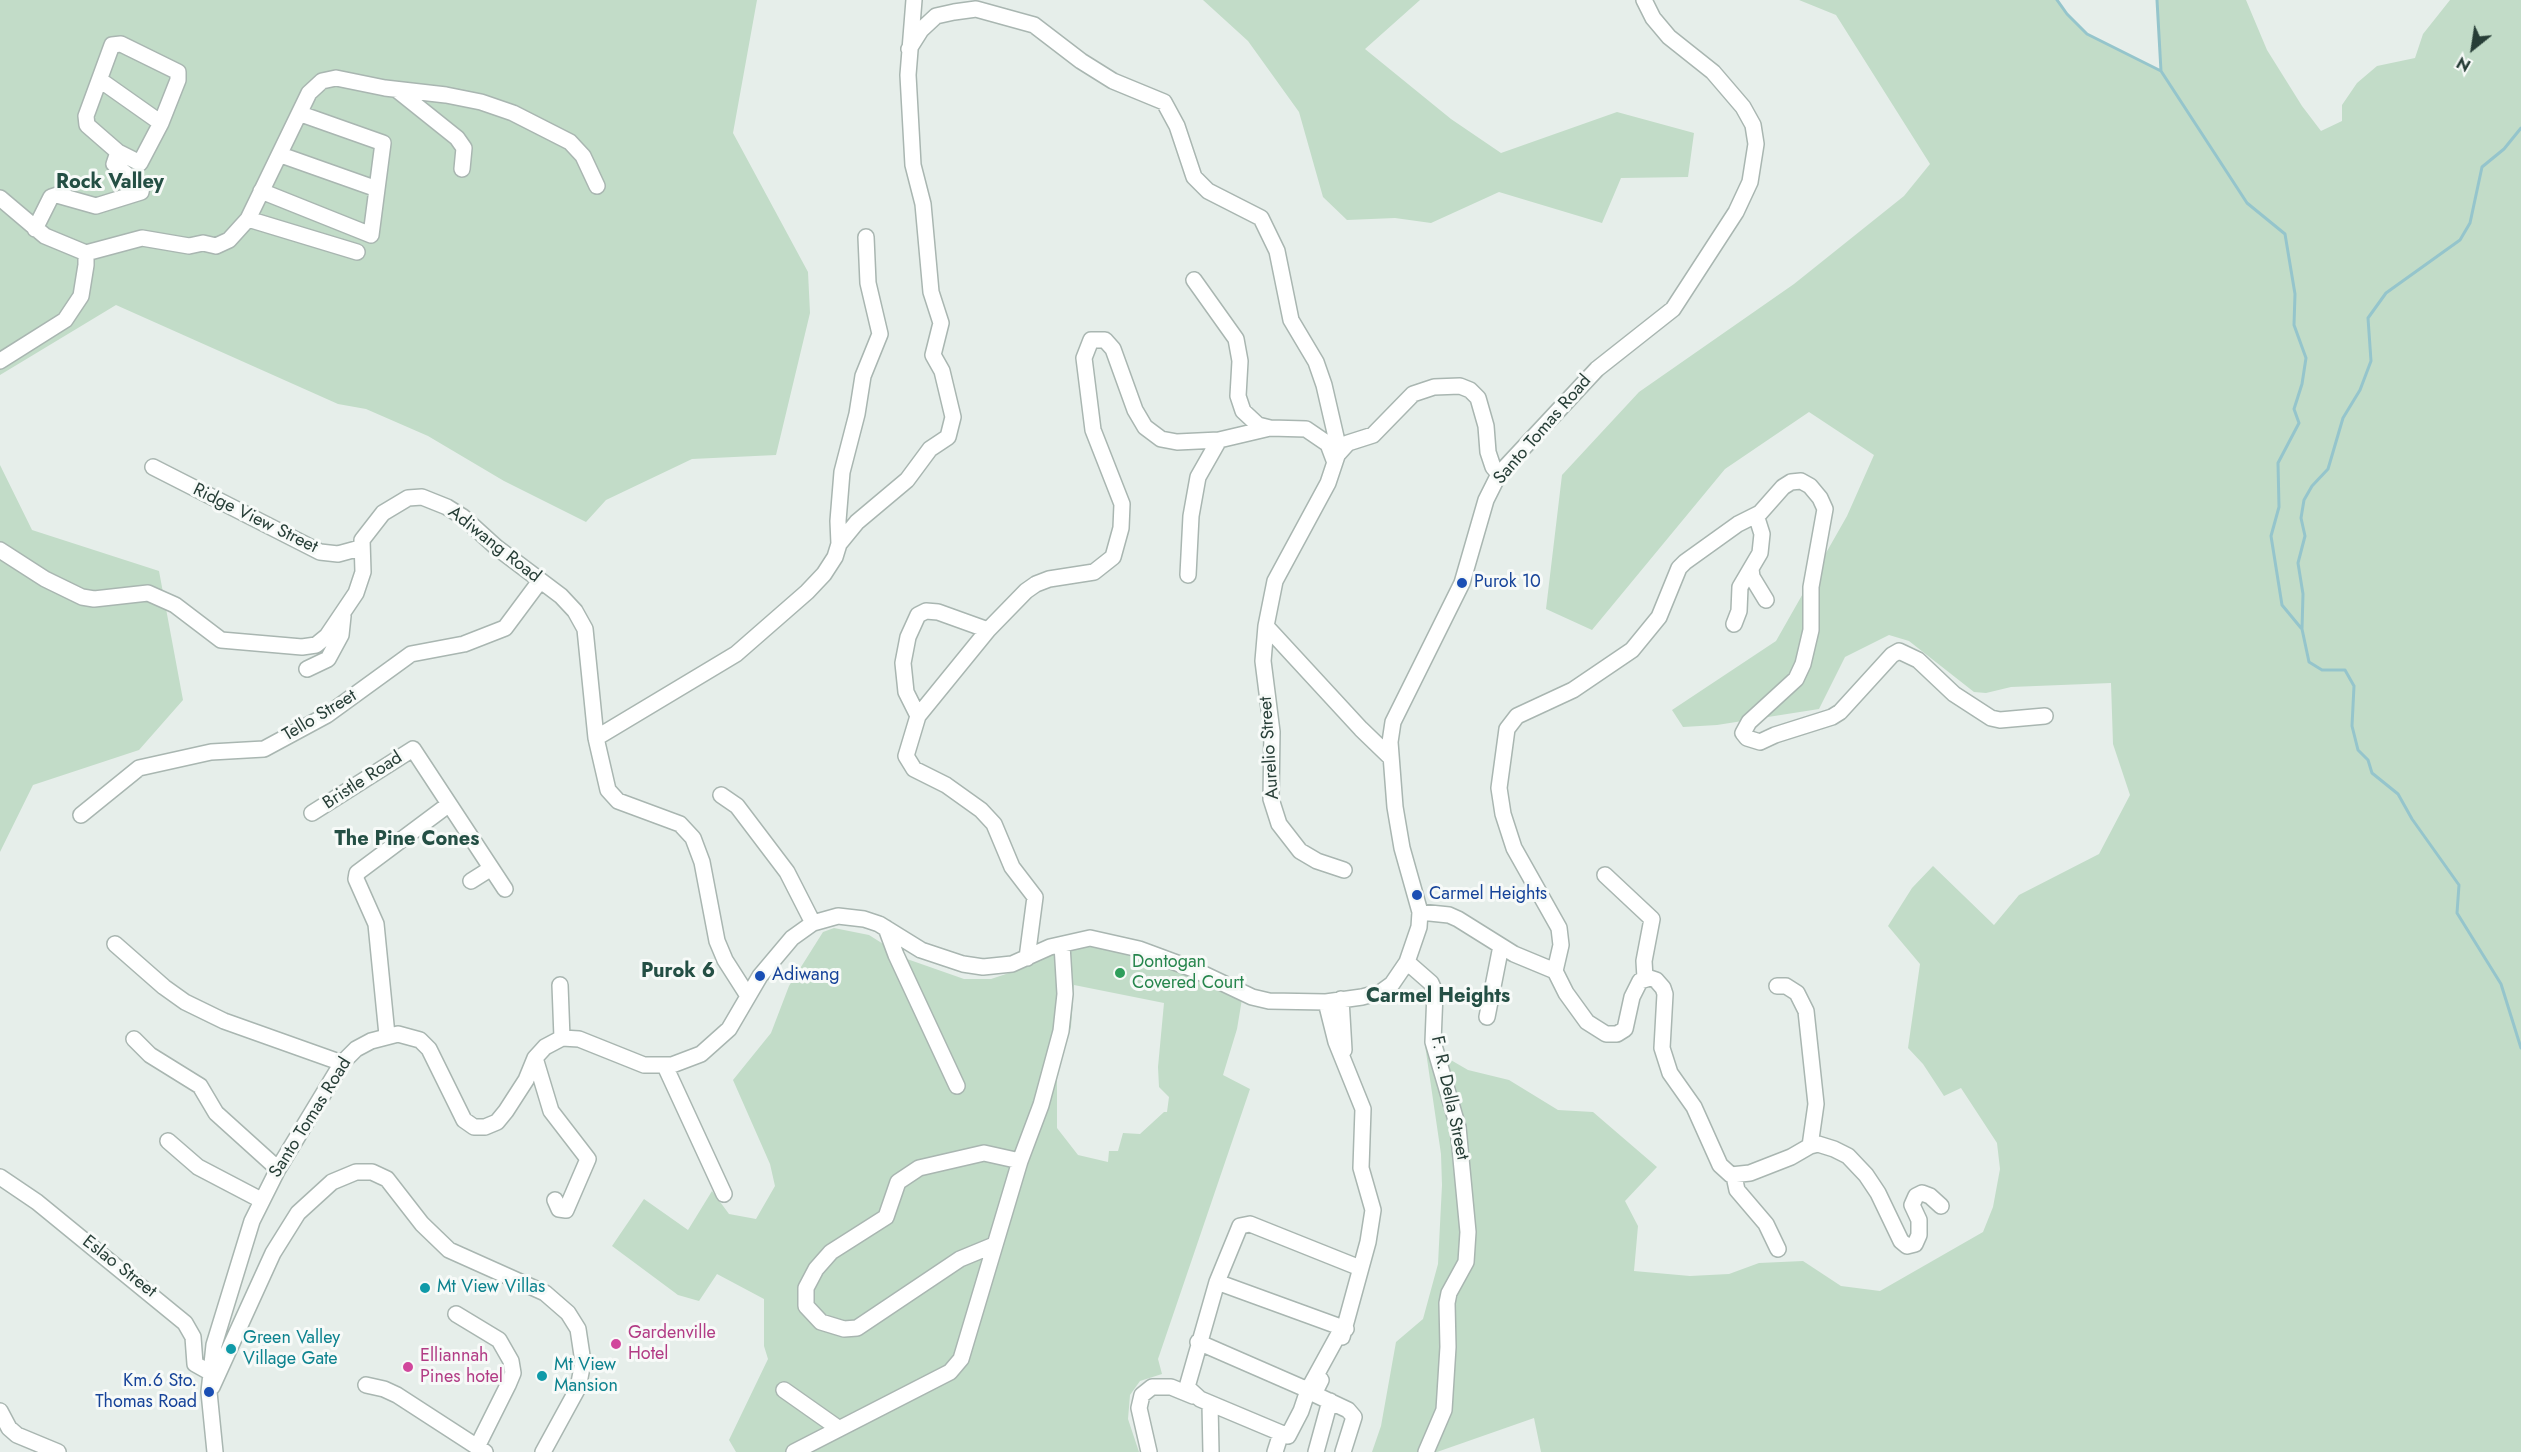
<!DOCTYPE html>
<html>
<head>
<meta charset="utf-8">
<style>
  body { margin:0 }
  #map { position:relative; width:2521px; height:1452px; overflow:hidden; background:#e6eeea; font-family:Jost,sans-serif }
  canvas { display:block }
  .north { position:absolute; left:2443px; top:18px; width:60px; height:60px; -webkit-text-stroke:4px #f7faf8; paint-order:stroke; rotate:210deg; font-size:16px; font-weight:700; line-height:24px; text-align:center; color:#273e37 }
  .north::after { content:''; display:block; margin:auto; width:21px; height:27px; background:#273e37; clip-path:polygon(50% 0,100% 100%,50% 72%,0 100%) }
</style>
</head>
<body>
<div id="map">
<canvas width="2521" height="1452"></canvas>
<div class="north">N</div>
</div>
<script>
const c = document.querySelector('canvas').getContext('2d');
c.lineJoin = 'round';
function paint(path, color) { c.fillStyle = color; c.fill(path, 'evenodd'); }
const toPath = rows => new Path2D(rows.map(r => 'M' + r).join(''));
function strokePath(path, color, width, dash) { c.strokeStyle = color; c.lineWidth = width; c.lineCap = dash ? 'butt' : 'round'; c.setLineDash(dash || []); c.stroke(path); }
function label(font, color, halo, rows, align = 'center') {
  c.font = font + ' Jost,sans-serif'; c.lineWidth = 6; c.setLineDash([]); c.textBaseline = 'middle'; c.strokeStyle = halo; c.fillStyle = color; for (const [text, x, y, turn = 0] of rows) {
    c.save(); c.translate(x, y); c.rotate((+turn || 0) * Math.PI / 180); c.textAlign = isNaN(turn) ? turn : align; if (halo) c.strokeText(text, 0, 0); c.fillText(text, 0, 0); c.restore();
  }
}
paint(toPath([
  [0,0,757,0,733,133,808,272,810,313,776,455,692,459,606,500,586,522,504,481,428,436,366,409,338,404,116,305,0,375],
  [1203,0,1420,0,1365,49,1451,119,1501,153,1617,112,1694,133,1688,177,1621,178,1602,223,1499,192,1431,223,1395,218,1347,220,1323,197,1299,112,1248,41],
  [1799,0,2057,0,2067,14,2087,34,2160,71,2157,0,2246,0,2267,50,2302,106,2321,131,2342,121,2342,105,2357,83,2377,66,2415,58,2423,34,2450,0,2521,0,2521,1452,1541,1452,1534,1418,1437,1452,1372,1452,1381,1426,1396,1342,1423,1319,1438,1264,1442,1185,1441,1154,1425,1045,1468,1070,1509,1080,1558,1110,1593,1112,1657,1167,1625,1201,1638,1226,1634,1271,1690,1276,1729,1274,1759,1263,1803,1261,1841,1286,1880,1291,1983,1232,1993,1207,2000,1169,1997,1143,1961,1088,1944,1096,1923,1064,1908,1048,1920,964,1888,926,1912,888,1933,866,1994,925,2019,895,2099,854,2130,795,2113,744,2111,683,2011,687,1986,693,1974,692,1909,641,1889,635,1845,657,1819,709,1717,725,1683,727,1672,710,1776,641,1847,516,1874,455,1809,412,1725,469,1592,630,1546,609,1562,475,1639,392,1794,284,1904,196,1930,164,1836,15],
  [0,465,32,530,159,571,183,700,139,750,33,785,0,852],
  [834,928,869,935,907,959,964,979,991,979,1015,971,1044,955,1087,945,1107,947,1172,965,1242,999,1237,1029,1223,1075,1250,1089,1158,1359,1162,1374,1140,1381,1130,1395,1128,1419,1139,1452,736,1452,729,1440,768,1359,764,1346,764,1299,717,1274,699,1301,678,1295,612,1246,644,1199,688,1230,712,1191,729,1214,756,1219,775,1186,770,1164,733,1080,771,1033,789,986,823,932],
  [1074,985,1164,1003,1158,1067,1159,1087,1169,1097,1167,1112,1164,1112,1140,1134,1123,1133,1118,1151,1109,1151,1108,1162,1078,1155,1057,1128,1057,1073,1071,1027]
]), '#c2dcc8');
strokePath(toPath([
  [2057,0,2067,14,2087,34,2161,71],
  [2157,0,2161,71,2247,203,2285,234,2295,294,2294,325,2306,358,2302,384,2294,409,2299,423,2278,463,2279,507,2271,536,2282,605,2301,628],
  [2521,128,2504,149,2482,167,2470,223,2460,240,2386,293,2368,318,2371,361,2360,390,2343,418,2328,469,2312,486,2304,500,2301,518,2305,536,2298,563,2303,594,2302,629,2309,662,2322,670,2345,670,2354,686,2352,726,2358,750,2368,760,2372,773,2398,794,2412,819,2459,885,2457,913,2501,984,2521,1048]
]), '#95c5cc', 3);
const minor = toPath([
  [121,44,178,72,178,80,161,123,140,163,118,152,87,125,86,116,112,45,121,44],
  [909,49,921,30,936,16,954,12,976,9,1034,25,1081,61,1113,81,1164,102,1177,126,1194,177,1208,191,1261,218,1277,251,1291,320,1316,362,1324,385,1339,450,1328,483,1275,581,1266,626,1361,729,1390,757],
  [100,80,161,123],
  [397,90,457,138,464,148,462,169],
  [281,155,377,189],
  [261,191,371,235,383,143,301,114],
  [0,198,45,236,86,253,86,265,81,296,65,320,0,361],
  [248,219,357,252],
  [35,229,51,197,57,195,96,206,141,192,142,187,114,164,118,152],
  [86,253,142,238,189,246,203,243,216,246,229,240,248,219,309,93,322,81,336,78,385,88,446,95,481,102,513,113,570,142,583,156,597,186],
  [1194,280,1236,339,1240,361,1238,396,1243,411,1258,425,1270,428],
  [1339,453,1348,443,1373,435,1413,394,1434,387,1460,386,1470,390,1478,398,1486,426,1488,452,1493,467,1499,474],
  [153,467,320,552,338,554,360,548],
  [839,544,857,522,907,480,930,449,948,437,953,417,942,371,933,355,941,323,931,292,923,204,913,165,908,75,914,0],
  [0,550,45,579,82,597,94,599,148,593,175,605,221,640,302,647,316,645,327,636,356,593,363,572,362,540,383,513,408,498,422,497,447,507,463,517,496,547,561,596,575,611,585,629,596,738,608,790,618,801,680,824,693,838,702,862,717,941,725,960,748,996],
  [1751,569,1752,577,1766,600],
  [1188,575,1191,516,1198,477,1219,440],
  [1734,624,1739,611,1740,587,1760,553,1762,534,1756,515],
  [1266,626,1263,661,1272,732,1271,799,1279,824,1300,851,1317,861,1344,870],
  [988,630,918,716,906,756,914,769,946,785,981,810,994,824,1012,867,1035,897,1027,958],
  [307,669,328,659,341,635,343,616],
  [918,716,906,692,903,663,908,637,918,615,926,611,938,612,988,630,1026,591,1036,584,1049,579,1094,572,1113,557,1121,528,1122,504,1093,430,1084,358,1091,340,1105,340,1113,349,1135,410,1145,427,1161,439,1177,442,1219,440,1270,428,1306,429,1328,444,1334,460],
  [596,738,736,654,807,592,824,574,835,557,839,544,838,521,842,472,857,414,863,376,880,334,868,283,866,237],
  [721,795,737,806,787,872,813,923],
  [312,813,413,749,505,889],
  [81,815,139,768,211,752,264,749,327,715,411,654,464,644,505,628,540,581],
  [1605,875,1652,919,1644,961,1645,978],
  [471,881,490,869],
  [1420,912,1449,915,1458,919,1514,954,1555,971,1566,993,1587,1022,1606,1034,1617,1034,1625,1029,1632,997,1640,981,1650,978,1656,980,1663,988,1665,994,1662,1048,1670,1073,1694,1107,1720,1165,1731,1175,1750,1173,1791,1157,1810,1146,1818,1144,1834,1149,1848,1156,1866,1175,1878,1193,1901,1241,1907,1246,1915,1244,1919,1235,1919,1220,1912,1205,1916,1196,1922,1193,1930,1196,1941,1206],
  [886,928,896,955,957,1086],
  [115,944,164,987,185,1002,224,1021,342,1063],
  [1407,962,1431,983,1435,992,1433,1042,1458,1127,1468,1232,1466,1262,1449,1293,1447,1303,1448,1347,1444,1410,1426,1452],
  [1555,971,1561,945,1559,928,1514,848,1503,814,1499,788,1507,729,1517,716,1573,690,1632,650,1659,617,1679,568,1685,562,1738,524,1760,513,1783,487,1791,482,1801,481,1810,486,1820,498,1825,509,1811,587,1811,630,1803,664,1796,679,1749,722,1743,733,1747,738,1760,742,1775,735,1832,717,1840,712,1892,655,1899,651,1918,660,1954,694,1991,718,2000,720,2045,716],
  [560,985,562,1038],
  [1777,986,1786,986,1797,993,1806,1011,1816,1104,1810,1146],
  [1341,999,1344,1050],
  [1326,1002,1336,1042,1363,1109,1361,1168,1373,1210,1368,1242,1342,1337],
  [1487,1017,1501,946],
  [387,1035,376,924,356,879,357,873,448,805],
  [134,1039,150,1055,200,1086,216,1113,278,1169],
  [535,1058,551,1111,588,1159,566,1210,559,1209,555,1200],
  [665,1066,724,1194],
  [168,1141,198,1167,261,1200],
  [1734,1176,1737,1190,1766,1224,1778,1249],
  [0,1177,37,1202,185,1323,193,1337,195,1364,211,1373],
  [994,1245,960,1259,857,1328,844,1329,821,1322,806,1306,806,1288,816,1269,831,1252,886,1217,898,1182,919,1168,984,1153,1020,1161],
  [1217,1282,1346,1329],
  [456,1314,499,1340,511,1361,513,1373,508,1385,477,1447],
  [1342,1328,1308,1390,1301,1411,1288,1436,1200,1399,1187,1387,1217,1282,1240,1226,1250,1224,1360,1268],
  [1198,1342,1308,1390],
  [1321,1380,1314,1394,1348,1410,1354,1417,1343,1452],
  [366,1385,384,1389,397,1395,485,1452],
  [212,1387,273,1253,298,1213,332,1182,356,1172,372,1172,387,1179,422,1224,449,1250,545,1293,568,1313,578,1329,583,1362,578,1388,543,1452],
  [784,1390,838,1428],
  [1210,1404,1211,1452],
  [0,1411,9,1428,17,1435,58,1452],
  [215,1452,209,1392,214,1345,252,1221,278,1169,342,1063,356,1049,371,1041,398,1034,420,1040,429,1049,464,1120,474,1127,485,1127,497,1122,506,1111,526,1080,535,1058,545,1047,562,1038,579,1039,644,1065,672,1065,701,1054,729,1029,760,976,792,938,813,923,838,916,864,919,879,924,921,950,963,964,983,967,1012,964,1050,947,1090,938,1139,949,1193,969,1252,997,1269,1001,1326,1002,1362,997,1381,992,1392,984,1407,962,1419,927,1420,912,1402,848,1395,807,1390,742,1393,722,1462,583,1486,500,1499,474,1597,369,1673,309,1736,212,1750,182,1756,144,1753,125,1743,107,1713,72,1669,37,1653,18,1644,0],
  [794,1452,950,1372,961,1359,1020,1161,1041,1105,1061,1031,1065,994,1062,945],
  [1149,1452,1139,1408,1142,1395,1152,1387,1171,1387,1193,1396],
  [1275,1452,1281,1433],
  [1316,1452,1330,1401]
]);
strokePath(minor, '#a9b6b1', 18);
strokePath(minor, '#fff', 15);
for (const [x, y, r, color] of [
  [1462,583,6,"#1a4fb4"],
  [1417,895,6,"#1a4fb4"],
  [1120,973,6,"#2e9e5b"],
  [760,976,6,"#1a4fb4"],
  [425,1288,6,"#0f9aa8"],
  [616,1344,6,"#d1479c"],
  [231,1349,6,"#0f9aa8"],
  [408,1367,6,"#d1479c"],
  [542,1376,6,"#0f9aa8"],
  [209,1392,6,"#1a4fb4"]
]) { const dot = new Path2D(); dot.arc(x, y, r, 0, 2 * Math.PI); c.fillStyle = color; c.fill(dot); strokePath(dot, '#f7faf8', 2); }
label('18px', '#273e37', '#f7faf8', [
  ["Santo Tomas Road",1543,430,-49],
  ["Ridge View Street",255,519,26],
  ["Adiwang Road",494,545,38],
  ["Tello Street",320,716,-31],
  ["Aurelio Street",1270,748,-94],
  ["Bristle Road",363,781,-33],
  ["F. R. Della Street",1449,1098,78],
  ["Santo Tomas Road",311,1118,-58],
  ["Eslao Street",119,1267,38]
]);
label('18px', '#164399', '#f7faf8', [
  ["Purok 10",1474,583],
  ["Carmel Heights",1429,895],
  ["Adiwang",772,976],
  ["Km.6 Sto.",197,1382,"right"],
  ["Thomas Road",197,1403,"right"]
], 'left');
label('18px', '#27864d', '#f7faf8', [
  ["Dontogan",1132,963],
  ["Covered Court",1132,984]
], 'left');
label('18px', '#0d838f', '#f7faf8', [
  ["Mt View Villas",437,1288],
  ["Green Valley",243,1339],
  ["Village Gate",243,1360],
  ["Mt View",554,1366],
  ["Mansion",554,1387]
], 'left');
label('18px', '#b23c85', '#f7faf8', [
  ["Gardenville",628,1334],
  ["Hotel",628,1355],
  ["Elliannah",420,1357],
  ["Pines hotel",420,1378]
], 'left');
label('bold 20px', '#244f44', '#f7faf8', [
  ["Rock Valley",110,183],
  ["The Pine Cones",407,840],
  ["Purok 6",678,972],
  ["Carmel Heights",1438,997]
]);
</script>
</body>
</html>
